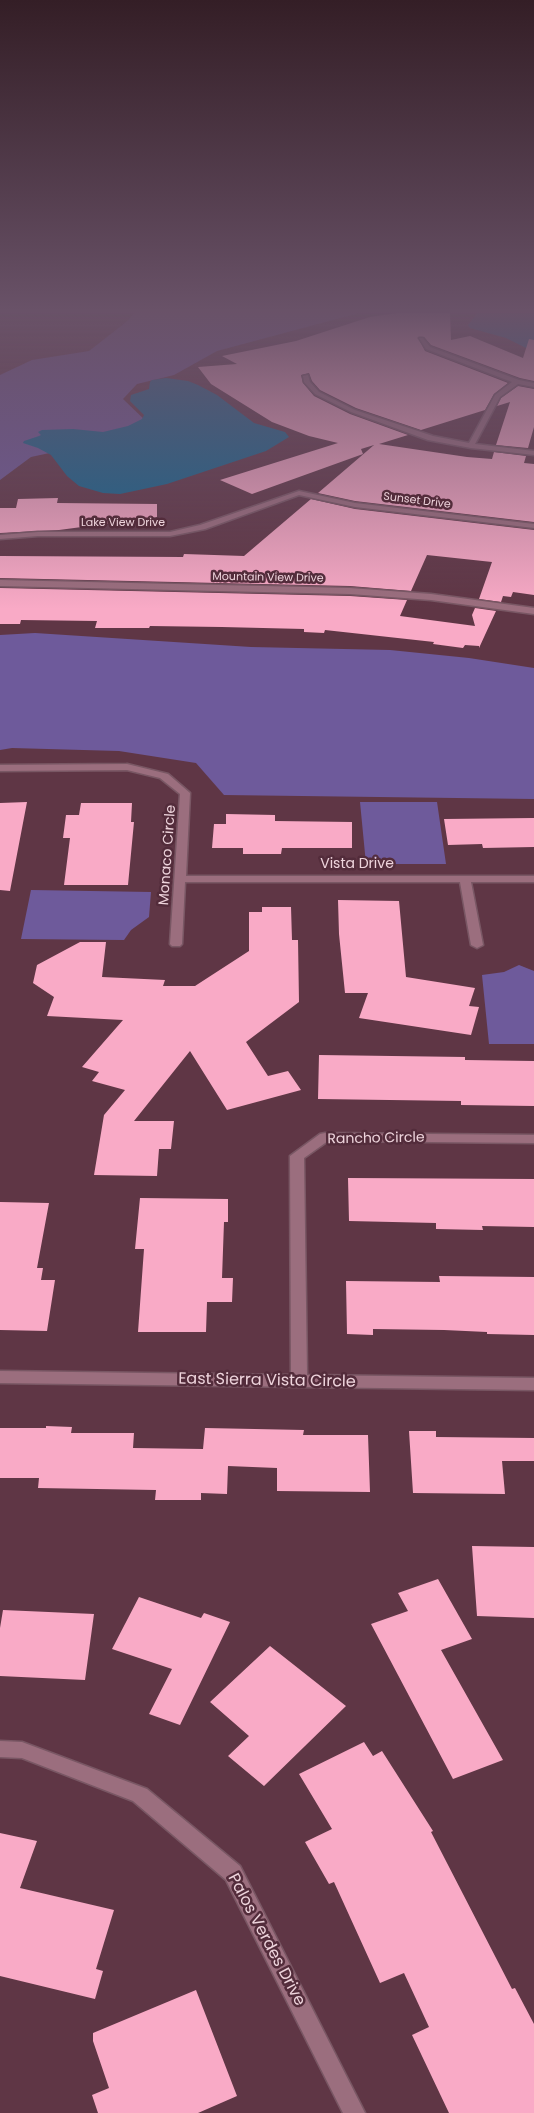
<!DOCTYPE html>
<html>
<head>
<meta charset="utf-8">
<style>
  body { margin:0 }
  canvas { display:block; background:#5f3645 }
</style>
</head>
<body>
<canvas width="534" height="2113"></canvas>
<script>
const c = document.querySelector('canvas').getContext('2d');
c.lineJoin = 'round';
function paint(path, color) { c.fillStyle = color; c.fill(path, 'evenodd'); }
const toPath = rows => new Path2D(rows.map(r => 'M' + r).join(''));
function strokePath(path, color, width, dash) { c.strokeStyle = color; c.lineWidth = width; c.lineCap = dash ? 'butt' : 'round'; c.setLineDash(dash || []); c.stroke(path); }
function label(font, color, halo, rows, align = 'center') {
  c.font = font + ' Poppins,sans-serif'; c.lineWidth = 5; c.setLineDash([]); c.textBaseline = 'middle'; c.strokeStyle = halo; c.fillStyle = color; for (const [text, x, y, turn = 0] of rows) {
    c.save(); c.translate(x, y); c.rotate((+turn || 0) * Math.PI / 180); c.textAlign = isNaN(turn) ? turn : align; if (halo) c.strokeText(text, 0, 0); c.fillText(text, 0, 0); c.restore();
  }
}
paint(toPath([
  [135,313,359,313,217,351,174,375,137,384,123,399,149,424,100,442,31,457,0,480,0,375,32,360,89,351,125,323],
  [35,633,251,647,390,650,469,658,534,668,534,799,224,795,196,763,119,751,12,748,0,750,0,635],
  [360,802,437,802,446,864,366,864],
  [31,890,151,892,149,917,131,930,124,940,21,939],
  [519,965,534,971,534,1044,489,1044,482,975,504,972]
]), '#6e5a9b');
paint(toPath([
  [476,313,534,313,534,352,506,338,470,328,468,325,476,315],
  [166,378,188,381,198,385,217,395,254,423,285,432,289,437,266,451,167,484,120,494,103,493,79,486,67,476,51,455,38,448,23,443,24,441,39,436,41,435,38,432,42,430,73,429,103,432,128,426,142,419,144,415,130,401,131,395,149,389,150,382,152,380]
]), '#11668f');
paint(toPath([
  [397,313,450,313,451,340,470,336,523,358,529,339,534,340,534,381,520,378,431,345,424,337,418,337,425,351,508,383,494,394,485,410,421,430,356,408,320,390,312,381,309,373,301,375,303,383,314,396,350,414,408,435,379,444,467,457,492,459,494,452,526,456,524,463,534,464,534,522,355,501,318,493,374,445,361,449,363,454,252,494,220,480,338,443,309,436,272,422,211,384,198,367,237,364,222,356,296,341,370,317],
  [518,386,534,389,534,427,528,448,496,445,510,402,497,406,501,398],
  [58,498,57,503,157,504,157,517,59,530,0,533,0,508,16,508,18,499],
  [311,499,355,509,534,530,534,595,513,592,511,597,503,596,501,602,479,599,492,562,427,555,411,591,350,586,0,578,0,556,183,557,184,554,244,556],
  [0,588,350,596,407,600,400,616,475,626,472,615,475,608,496,611,479,648,479,646,465,645,463,648,433,644,434,642,325,630,324,633,304,632,304,629,222,627,150,626,149,628,95,628,97,621,21,620,20,624,0,624],
  [27,802,10,891,0,890,0,803],
  [81,803,132,803,131,822,134,822,128,885,64,885,70,838,63,838,66,815,79,815],
  [226,814,275,815,275,821,352,822,352,848,282,848,281,854,243,854,243,848,212,848,214,824,226,824],
  [534,818,534,847,483,848,482,844,448,845,444,819],
  [338,900,399,901,406,977,475,988,469,1006,479,1007,471,1035,359,1018,368,993,345,993,339,934],
  [262,907,291,907,292,940,298,940,299,1002,246,1042,268,1076,288,1071,301,1090,227,1110,190,1051,134,1121,174,1121,171,1149,159,1149,157,1176,94,1175,104,1115,125,1090,92,1081,99,1072,82,1067,123,1020,47,1016,54,997,33,983,37,965,80,942,106,942,102,977,165,980,163,986,195,986,249,951,249,912,262,912],
  [319,1055,465,1057,465,1060,534,1061,534,1106,461,1105,461,1101,318,1099],
  [348,1178,534,1179,534,1227,482,1226,483,1230,436,1229,436,1223,349,1221],
  [140,1198,228,1199,228,1222,224,1222,222,1278,233,1278,232,1302,207,1302,206,1332,138,1332,144,1249,135,1249],
  [0,1202,49,1203,37,1268,43,1268,41,1280,55,1280,47,1331,0,1330],
  [439,1276,534,1277,534,1335,487,1334,487,1332,444,1330,373,1329,373,1335,347,1334,346,1281,440,1282],
  [46,1426,72,1427,71,1433,134,1433,133,1448,203,1449,205,1428,304,1430,303,1435,368,1435,370,1492,277,1491,277,1468,228,1466,227,1494,201,1493,201,1500,155,1500,156,1490,38,1488,39,1478,0,1478,0,1428,46,1428],
  [409,1431,436,1431,436,1437,534,1438,534,1461,502,1461,505,1494,413,1493],
  [472,1546,534,1547,534,1618,477,1616],
  [438,1579,472,1639,441,1650,503,1760,453,1779,371,1624,408,1611,398,1593],
  [139,1597,201,1618,204,1613,230,1622,180,1725,149,1714,172,1669,112,1649],
  [3,1610,94,1614,85,1680,0,1676,0,1628],
  [270,1646,346,1706,264,1786,228,1756,249,1736,210,1702],
  [364,1742,373,1756,382,1751,433,1831,431,1832,512,1989,515,1988,534,2024,534,2113,449,2113,412,2035,429,2027,404,1973,380,1983,334,1882,329,1884,305,1842,332,1829,299,1774],
  [0,1833,37,1841,20,1888,114,1910,96,1969,103,1971,95,1999,0,1976],
  [196,1990,237,2096,198,2113,98,2113,92,2095,109,2088,93,2041,93,2033]
]), '#f9aac6');
const minor = toPath([
  [419,338,423,338,430,347,519,380,534,383,534,387,518,384,500,397,475,444,534,451,534,455,471,448,428,440,351,412,315,394,304,382,303,376,308,375,310,382,319,392,355,410,433,436,469,443,495,395,512,382,426,349,419,338],
  [299,491,355,503,534,524,534,528,355,507,299,495,205,529,170,536,38,536,0,539,0,535,38,532,170,532,200,525,299,491],
  [0,580,350,588,431,594,534,608,534,614,431,600,350,594,0,586,0,580],
  [127,764,168,774,190,793,186,876,534,876,534,882,471,882,483,945,477,948,471,945,460,882,185,882,182,944,180,946,172,946,170,944,180,794,160,778,127,770,0,771,0,765,127,764],
  [325,1133,534,1135,534,1143,328,1141,304,1158,307,1375,534,1378,534,1390,0,1383,0,1371,291,1375,290,1156,320,1134,325,1133],
  [0,1741,22,1742,147,1789,240,1866,365,2113,343,2113,226,1880,133,1801,22,1758,0,1757,0,1741]
]);
strokePath(minor, '#795764', 3);
paint(minor, '#9b6e7e');
const sky = c.createLinearGradient(0, 0, 0, 609);
sky.addColorStop(0, '#341e26');
sky.addColorStop(0.51, '#695268');
sky.addColorStop(1, '#69526800');
c.fillStyle = sky;
c.fillRect(0, 0, 534, 609);
label('11px', '#eed4dc', '#532c3b', [
  ["Sunset Drive",417,501,7],
  ["Lake View Drive",123,523],
  ["Mountain View Drive",268,578,1]
]);
label('14px', '#eed4dc', '#532c3b', [
  ["Monaco Circle",168,855,-86],
  ["Vista Drive",357,864],
  ["Rancho Circle",376,1139,-1]
]);
label('16px', '#eed4dc', '#532c3b', [
  ["East Sierra Vista Circle",267,1381,1],
  ["Palos Verdes Drive",266,1940,62]
]);
</script>
</body>
</html>
